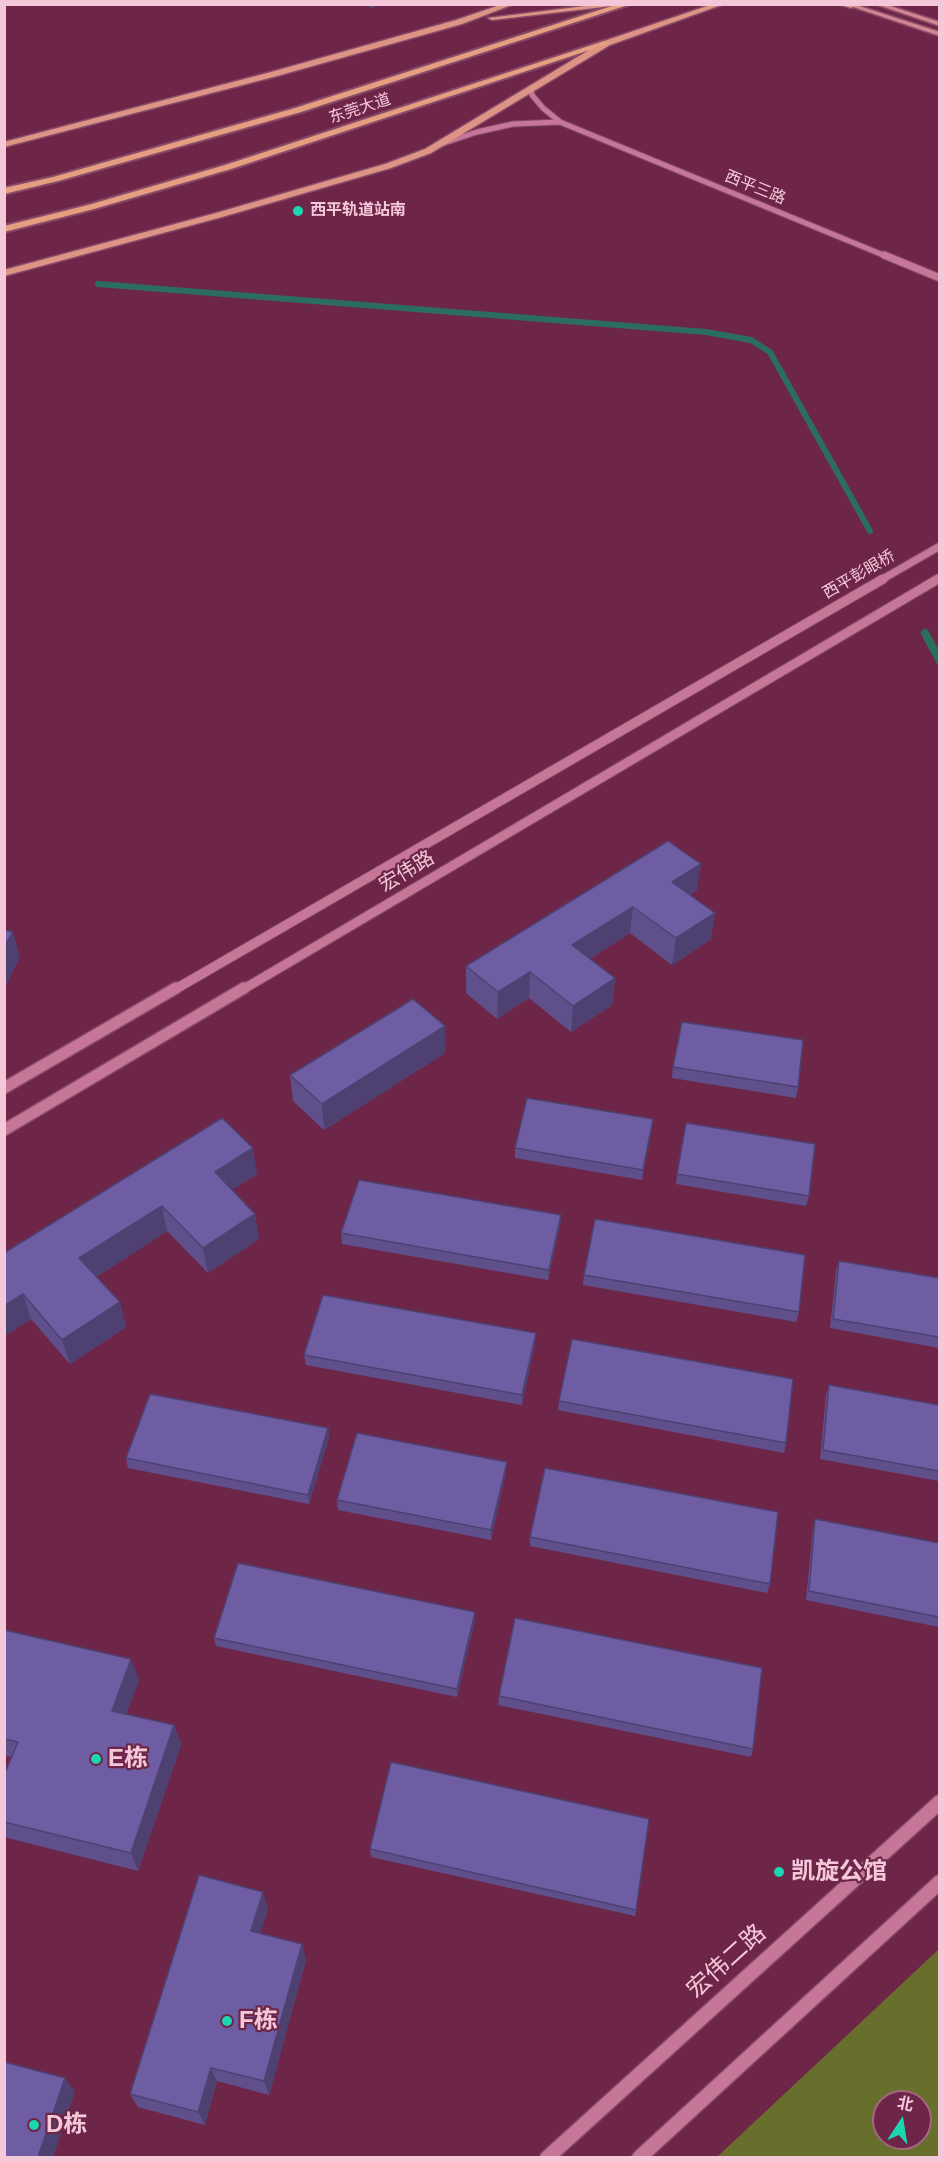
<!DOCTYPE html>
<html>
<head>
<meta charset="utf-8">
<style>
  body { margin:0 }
  #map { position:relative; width:944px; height:2162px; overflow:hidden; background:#6e2648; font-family:Arial,"Noto Sans SC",sans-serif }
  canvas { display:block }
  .frame { position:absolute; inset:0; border:6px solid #f4c8d8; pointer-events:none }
  .north { position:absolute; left:872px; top:2090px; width:60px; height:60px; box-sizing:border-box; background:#6e2648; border:2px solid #a46782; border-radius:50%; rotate:12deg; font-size:16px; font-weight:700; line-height:24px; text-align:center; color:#f4c8d8 }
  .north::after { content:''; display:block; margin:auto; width:21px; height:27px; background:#1cd5b1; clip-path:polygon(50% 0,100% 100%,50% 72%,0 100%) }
</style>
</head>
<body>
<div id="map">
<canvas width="944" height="2162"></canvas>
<div class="frame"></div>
<div class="north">北</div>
</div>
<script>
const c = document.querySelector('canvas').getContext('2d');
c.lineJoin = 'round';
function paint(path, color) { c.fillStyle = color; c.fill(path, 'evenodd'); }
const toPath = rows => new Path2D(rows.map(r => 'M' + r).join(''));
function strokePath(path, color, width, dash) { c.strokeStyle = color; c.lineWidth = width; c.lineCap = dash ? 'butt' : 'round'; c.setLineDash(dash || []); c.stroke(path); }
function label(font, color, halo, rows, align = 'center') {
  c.font = font + ' Arial,"Noto Sans SC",sans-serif'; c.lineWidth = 4.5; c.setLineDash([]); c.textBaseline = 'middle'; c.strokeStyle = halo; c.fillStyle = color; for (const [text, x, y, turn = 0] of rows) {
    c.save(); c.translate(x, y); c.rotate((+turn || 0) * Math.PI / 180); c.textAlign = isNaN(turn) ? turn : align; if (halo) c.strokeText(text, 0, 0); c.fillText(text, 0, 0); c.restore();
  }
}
paint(toPath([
  [939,1949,939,2157,717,2157],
  [884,2102,920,2102,920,2138,884,2138]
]), '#686e2c');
strokePath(toPath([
  [98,284,706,332,751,340,770,352,870,531]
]), '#2c6e5e', 6);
strokePath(toPath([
  [925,633,940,661]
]), '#2c6e5e', 8);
const tertiaryFar4 = toPath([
  [531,89,532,95,543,108,560,122,888,257],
  [438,145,477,132,513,124,560,122]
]);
const tertiaryFar3 = toPath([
  [884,255,940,278],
  [881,580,940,546],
  [936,580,940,578]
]);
const tertiaryFar2 = toPath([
  [174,990,883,579],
  [242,990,938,579]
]);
const tertiaryFar1 = toPath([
  [4,1088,176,988],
  [4,1130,244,988]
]);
const tertiary = toPath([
  [547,2158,940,1802],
  [639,2158,940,1882]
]);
const secondary = toPath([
  [844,4,853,4,940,32,940,36,844,4],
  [875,4,884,4,940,22,940,26,875,4]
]);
const primary = toPath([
  [503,4,514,4,462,24,277,76,4,147,4,142,271,72,456,20,503,4],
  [601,4,629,4,492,20,488,18,601,4],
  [713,4,724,4,610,45,431,153,391,168,222,217,4,276,4,270,216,213,385,164,425,149,604,41,713,4],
  [838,4,854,4,855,6,851,8,838,4]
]);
const trunk = toPath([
  [618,4,628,5,301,112,58,181,4,194,4,188,53,177,295,108,618,4],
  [604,41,611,43,231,169,94,209,4,232,4,226,88,205,225,165,604,41]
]);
strokePath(tertiaryFar4, '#874968', 7);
strokePath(tertiaryFar3, '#874968', 9);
strokePath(tertiaryFar2, '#874968', 11);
strokePath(tertiaryFar1, '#874968', 14);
strokePath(tertiary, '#874968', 17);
strokePath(secondary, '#874968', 3);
strokePath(primary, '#874968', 3);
strokePath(trunk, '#874968', 4);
strokePath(tertiaryFar4, '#c67697', 5);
strokePath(tertiaryFar3, '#c67697', 7);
strokePath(tertiaryFar2, '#c67697', 9);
strokePath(tertiaryFar1, '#c67697', 11);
strokePath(tertiary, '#c67697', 14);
paint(secondary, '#d2858e');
paint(primary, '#dd9485');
paint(trunk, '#e59e7f');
paint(toPath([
  [364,4,384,4,372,8],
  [668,841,697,890,690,895,711,939,672,965,630,933,590,959,615,978,612,1005,571,1032,529,998,497,1019,466,993,466,966],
  [445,1026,445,1053,324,1130,293,1101,290,1075],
  [673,1067,798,1087,796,1098,672,1078],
  [653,1119,642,1180,515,1158,515,1148],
  [257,1174,232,1190,255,1214,259,1239,208,1273,167,1231,96,1277,126,1327,70,1364,31,1319,4,1336,4,1253],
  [677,1174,809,1196,806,1206,676,1184],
  [561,1215,560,1225,548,1280,342,1244,341,1233],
  [839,1261,939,1278,939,1348,830,1328,836,1271],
  [584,1275,799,1312,796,1322,583,1285],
  [535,1343,522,1405,306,1365,304,1355],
  [829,1385,939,1405,939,1481,820,1459,826,1395],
  [559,1401,786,1443,784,1453,558,1410],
  [328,1428,329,1437,309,1504,128,1468,126,1458],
  [506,1471,491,1540,338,1510,337,1500],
  [815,1519,939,1543,939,1627,806,1600,813,1528],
  [530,1537,770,1584,767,1593,530,1546],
  [475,1620,457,1697,216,1646,214,1638],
  [4,1630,139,1680,126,1714,174,1725,181,1745,138,1871,4,1837,4,1775,12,1757,4,1756],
  [499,1696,753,1749,751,1757,498,1705],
  [370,1849,636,1910,635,1916,371,1857],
  [268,1909,260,1934,306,1960,269,2095,217,2081,205,2125,138,2107,130,2094]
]), '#5f508c');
paint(toPath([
  [372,4,384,4,372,8],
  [701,864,697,890,669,908,672,882],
  [633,907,630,933,570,972,572,945],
  [715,913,711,939,672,965,676,938],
  [13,932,20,958,6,985,4,979,4,947],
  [530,972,529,998,497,1019,498,992],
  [615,978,612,1005,571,1032,573,1006],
  [445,1026,445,1053,324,1130,322,1104],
  [653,1119,652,1129,642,1180,643,1170],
  [253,1148,257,1174,219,1198,215,1172],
  [162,1206,167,1231,87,1283,79,1258],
  [255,1214,259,1239,208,1273,203,1248],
  [561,1215,560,1225,548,1280,549,1270],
  [23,1294,31,1319,4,1336,4,1306],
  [120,1302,126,1327,70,1364,62,1340],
  [536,1333,535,1343,522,1405,522,1395],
  [328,1428,329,1437,309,1504,308,1495],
  [507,1462,506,1471,491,1540,491,1530],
  [475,1612,475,1620,457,1697,457,1689],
  [131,1659,139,1680,120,1731,112,1711],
  [174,1725,181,1745,138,1871,131,1853],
  [263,1892,268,1909,256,1948,251,1931],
  [302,1944,306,1960,269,2095,264,2081],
  [211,2068,217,2081,205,2125,198,2112],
  [65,2078,75,2092,53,2157,38,2157]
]), '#4e4172');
const building = toPath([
  [668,841,701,864,672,882,715,913,676,938,633,907,572,945,615,978,573,1006,530,972,498,992,466,966,668,841],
  [4,930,13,932,4,947,4,930],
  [413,999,445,1026,322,1104,290,1075,413,999],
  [682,1022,803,1040,798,1087,673,1067,682,1022],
  [527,1098,653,1119,643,1170,515,1148,527,1098],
  [222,1118,253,1148,215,1172,255,1214,203,1248,162,1206,79,1258,120,1302,62,1340,23,1294,4,1306,4,1253,222,1118],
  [686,1123,815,1144,809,1196,677,1174,686,1123],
  [359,1180,561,1215,549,1270,341,1233,359,1180],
  [595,1219,805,1255,799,1312,584,1275,595,1219],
  [839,1261,939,1278,939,1337,833,1319,839,1261],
  [323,1295,536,1333,522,1395,304,1355,323,1295],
  [572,1339,793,1379,786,1443,559,1401,572,1339],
  [829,1385,939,1405,939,1471,823,1450,829,1385],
  [150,1394,328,1428,308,1495,126,1458,150,1394],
  [357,1433,507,1462,491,1530,337,1500,357,1433],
  [545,1468,778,1512,770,1584,530,1537,545,1468],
  [815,1519,939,1543,939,1617,809,1591,815,1519],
  [238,1563,475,1612,457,1689,214,1638,238,1563],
  [515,1618,762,1668,753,1749,499,1696,515,1618],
  [4,1630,131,1659,112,1711,174,1725,131,1853,4,1822,4,1775,18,1742,4,1739,4,1630],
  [391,1762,649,1819,636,1910,370,1849,391,1762],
  [199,1875,263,1892,251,1931,302,1944,264,2081,211,2068,198,2112,130,2094,199,1875],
  [4,2062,65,2078,38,2157,4,2157,4,2062]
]);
paint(building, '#6f5da3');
strokePath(building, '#4e4172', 1.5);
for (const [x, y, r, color] of [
  [298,211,6,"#1cd5b1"],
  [96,1759,6,"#1cd5b1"],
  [779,1872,6,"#1cd5b1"],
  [227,2021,6,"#1cd5b1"],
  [34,2125,6,"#1cd5b1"]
]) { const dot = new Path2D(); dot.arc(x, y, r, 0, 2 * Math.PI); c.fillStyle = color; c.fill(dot); strokePath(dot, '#6e2648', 2); }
label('16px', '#f4c8d8', '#6e2648', [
  ["东莞大道",360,109,-18],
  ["西平三路",755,188,22],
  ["西平彭眼桥",859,575,-30]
]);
label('bold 16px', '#f4c8d8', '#6e2648', [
  ["西平轨道站南",310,211]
], 'left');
label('20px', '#f4c8d8', '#6e2648', [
  ["宏伟路",407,872,-31]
]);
label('bold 24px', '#f4c8d8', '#6e2648', [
  ["E栋",108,1759],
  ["凯旋公馆",791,1872],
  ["F栋",239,2021],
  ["D栋",46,2125]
], 'left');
label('24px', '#f4c8d8', '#6e2648', [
  ["宏伟二路",727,1962,-42]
]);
</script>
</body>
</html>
